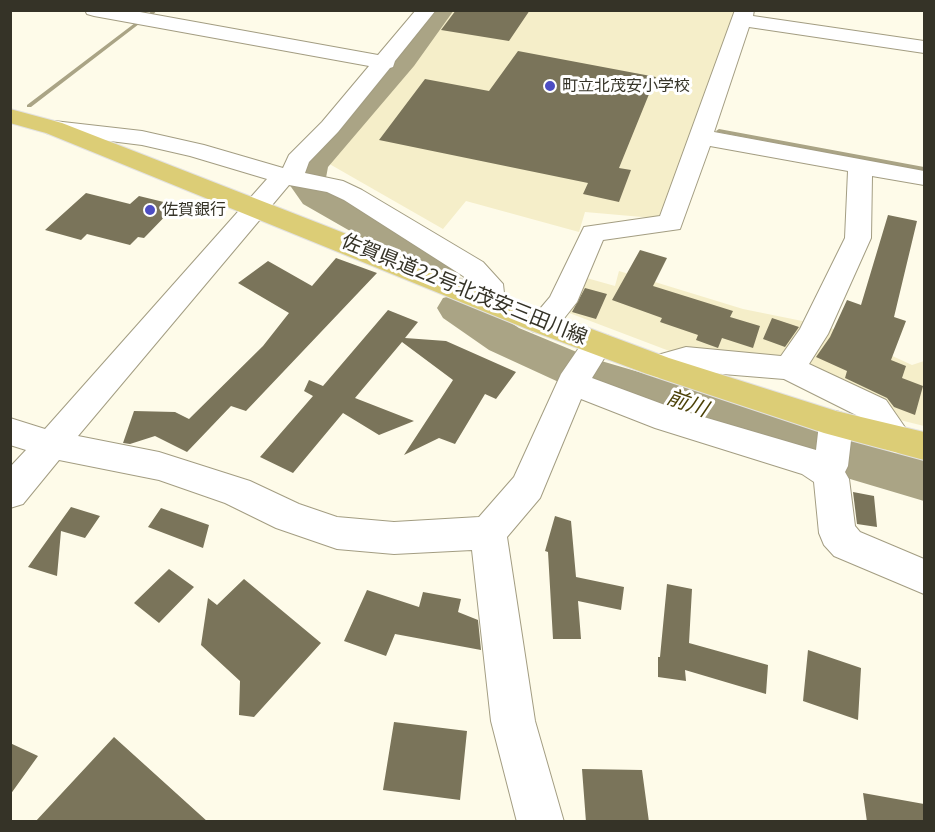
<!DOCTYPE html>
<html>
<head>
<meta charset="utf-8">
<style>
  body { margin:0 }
  #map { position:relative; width:935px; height:832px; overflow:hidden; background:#fefbe9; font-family:"Noto Sans",sans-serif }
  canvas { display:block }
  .frame { position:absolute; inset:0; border:12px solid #353327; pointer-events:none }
</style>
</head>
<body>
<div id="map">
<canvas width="935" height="832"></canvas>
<div class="frame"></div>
</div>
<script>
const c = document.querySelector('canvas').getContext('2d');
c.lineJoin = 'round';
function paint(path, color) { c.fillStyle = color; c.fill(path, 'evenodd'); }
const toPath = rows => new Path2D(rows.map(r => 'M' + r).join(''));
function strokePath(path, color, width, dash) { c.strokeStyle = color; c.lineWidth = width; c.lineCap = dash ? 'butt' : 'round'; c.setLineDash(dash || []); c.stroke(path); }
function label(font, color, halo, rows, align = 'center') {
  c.font = font + ' "Noto Sans","Noto Sans JP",sans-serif'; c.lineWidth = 6; c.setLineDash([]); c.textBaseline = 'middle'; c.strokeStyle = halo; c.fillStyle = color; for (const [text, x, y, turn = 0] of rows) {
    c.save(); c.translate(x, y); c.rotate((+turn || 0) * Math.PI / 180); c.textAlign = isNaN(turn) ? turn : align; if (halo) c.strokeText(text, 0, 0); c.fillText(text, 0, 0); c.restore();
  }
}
paint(toPath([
  [449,11,739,11,665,219,585,212,579,232,466,201,443,229,326,162],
  [619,271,743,309,827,326,912,365,924,361,924,426,900,420,791,362,672,352,564,311,583,277,615,286]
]), '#f5eec9');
paint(toPath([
  [152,10,157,10,152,16,148,16,148,15,152,10],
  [135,23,139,24,31,107,27,107,27,105,135,23],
  [719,129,924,167,924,171,717,132,716,131,719,129]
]), '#aaa485');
paint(toPath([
  [427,10,454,10,414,66,328,167,325,183,329,188,420,237,452,260,458,269,452,278,438,282,424,278,392,255,303,204,289,184,294,165,299,158,394,54,427,10],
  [458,294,473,298,519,328,591,358,673,382,805,427,924,459,924,501,803,465,647,408,563,384,489,350,443,318,437,308,443,298,458,294]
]), '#aaa485');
paint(toPath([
  [456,10,530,10,509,41,441,30],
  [518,51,656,77,619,168,631,170,619,202,583,194,588,183,379,140,425,79,489,91],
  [86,193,130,204,139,196,176,205,144,238,138,237,130,245,87,234,81,240,45,230],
  [888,215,917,221,894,317,906,321,891,360,906,366,902,378,923,386,915,415,894,407,887,398,845,378,847,371,816,357,830,337,847,300,861,305],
  [640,250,667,258,653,286,733,311,730,317,760,326,753,348,722,338,718,348,696,340,698,335,660,322,662,318,612,300],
  [336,258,377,273,246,411,231,406,187,452,155,436,130,444,123,443,134,411,175,412,189,419,263,346,289,313,238,283,268,261,312,286],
  [585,288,607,294,596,319,572,312],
  [388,310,418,322,405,338,446,341,516,372,496,399,485,394,455,444,439,438,404,455,453,380,402,342,355,398,414,421,379,435,343,413,293,473,260,457,313,396,304,391,309,380,323,386],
  [772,318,799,327,785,347,763,339],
  [853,492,874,496,877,527,857,524],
  [71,507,100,516,85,538,61,531,57,576,28,567],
  [161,508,209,525,203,548,148,527],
  [555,516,571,521,576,577,624,587,621,610,578,601,581,639,553,639,548,552,545,551],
  [169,569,194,587,159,623,134,603],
  [244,579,321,643,254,717,239,715,240,681,201,645,208,598,217,605],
  [667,584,692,589,689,643,768,665,766,694,685,670,686,681,658,677,658,657,660,657],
  [367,590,419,607,423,592,461,599,458,612,478,620,481,650,395,634,386,656,344,641],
  [808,650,861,668,858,720,803,701],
  [394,722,467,731,460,800,383,790],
  [114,737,208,822,35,822],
  [10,743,38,756,10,795],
  [582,769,642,770,649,822,586,822],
  [863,793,924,804,924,822,867,822]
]), '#7a745a');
const minor = toPath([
  [85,10,129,10,378,55,416,10,436,10,395,61,393,67,390,68,338,132,309,162,305,173,343,181,362,190,483,262,503,284,505,302,500,309,490,312,480,309,475,302,475,287,463,276,344,200,327,192,289,185,78,436,159,452,250,481,299,504,337,517,394,522,479,517,514,477,561,374,587,336,598,333,609,336,613,344,592,378,673,408,816,450,819,424,824,415,836,411,848,415,853,424,848,466,845,472,849,479,855,526,860,532,924,559,924,594,834,556,824,545,819,533,814,482,802,474,655,428,581,399,540,498,507,537,535,721,564,822,517,822,491,721,472,550,394,554,337,549,276,528,225,503,159,480,59,460,23,504,10,508,10,467,26,450,10,445,10,418,45,429,267,179,190,156,142,145,46,133,42,128,46,123,54,121,142,131,204,145,283,168,289,155,322,122,369,66,94,16,87,14,85,10],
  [735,10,754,10,753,16,924,41,924,53,749,27,714,132,924,171,924,185,872,176,871,238,828,334,809,364,886,400,913,439,908,449,896,453,884,449,862,418,784,379,686,371,658,378,647,374,642,366,647,358,686,347,781,356,800,329,845,238,848,171,710,146,680,229,603,240,577,302,554,331,543,334,532,331,528,323,550,297,584,227,660,216,735,10]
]);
const major = toPath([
  [10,109,62,123,554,315,669,358,836,411,924,432,924,460,824,433,647,374,532,331,46,133,10,123,10,109]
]);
strokePath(minor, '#a39d82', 2);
strokePath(major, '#e3e2e1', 2);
paint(minor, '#fff');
paint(major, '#dccd76');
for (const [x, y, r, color] of [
  [550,86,6,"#4d4dc3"],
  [150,210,6,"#4d4dc3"]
]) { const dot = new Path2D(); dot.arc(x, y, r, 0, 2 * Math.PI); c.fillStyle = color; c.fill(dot); strokePath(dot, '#fff', 2); }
label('16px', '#353327', '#fff', [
  ["町立北茂安小学校",562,86],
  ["佐賀銀行",162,210]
], 'left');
label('20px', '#353327', '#fff', [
  ["佐賀県道22号北茂安三田川線",464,290,22]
]);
label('italic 21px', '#4c4107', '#fff', [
  ["前川",687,404,20]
]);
</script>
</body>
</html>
